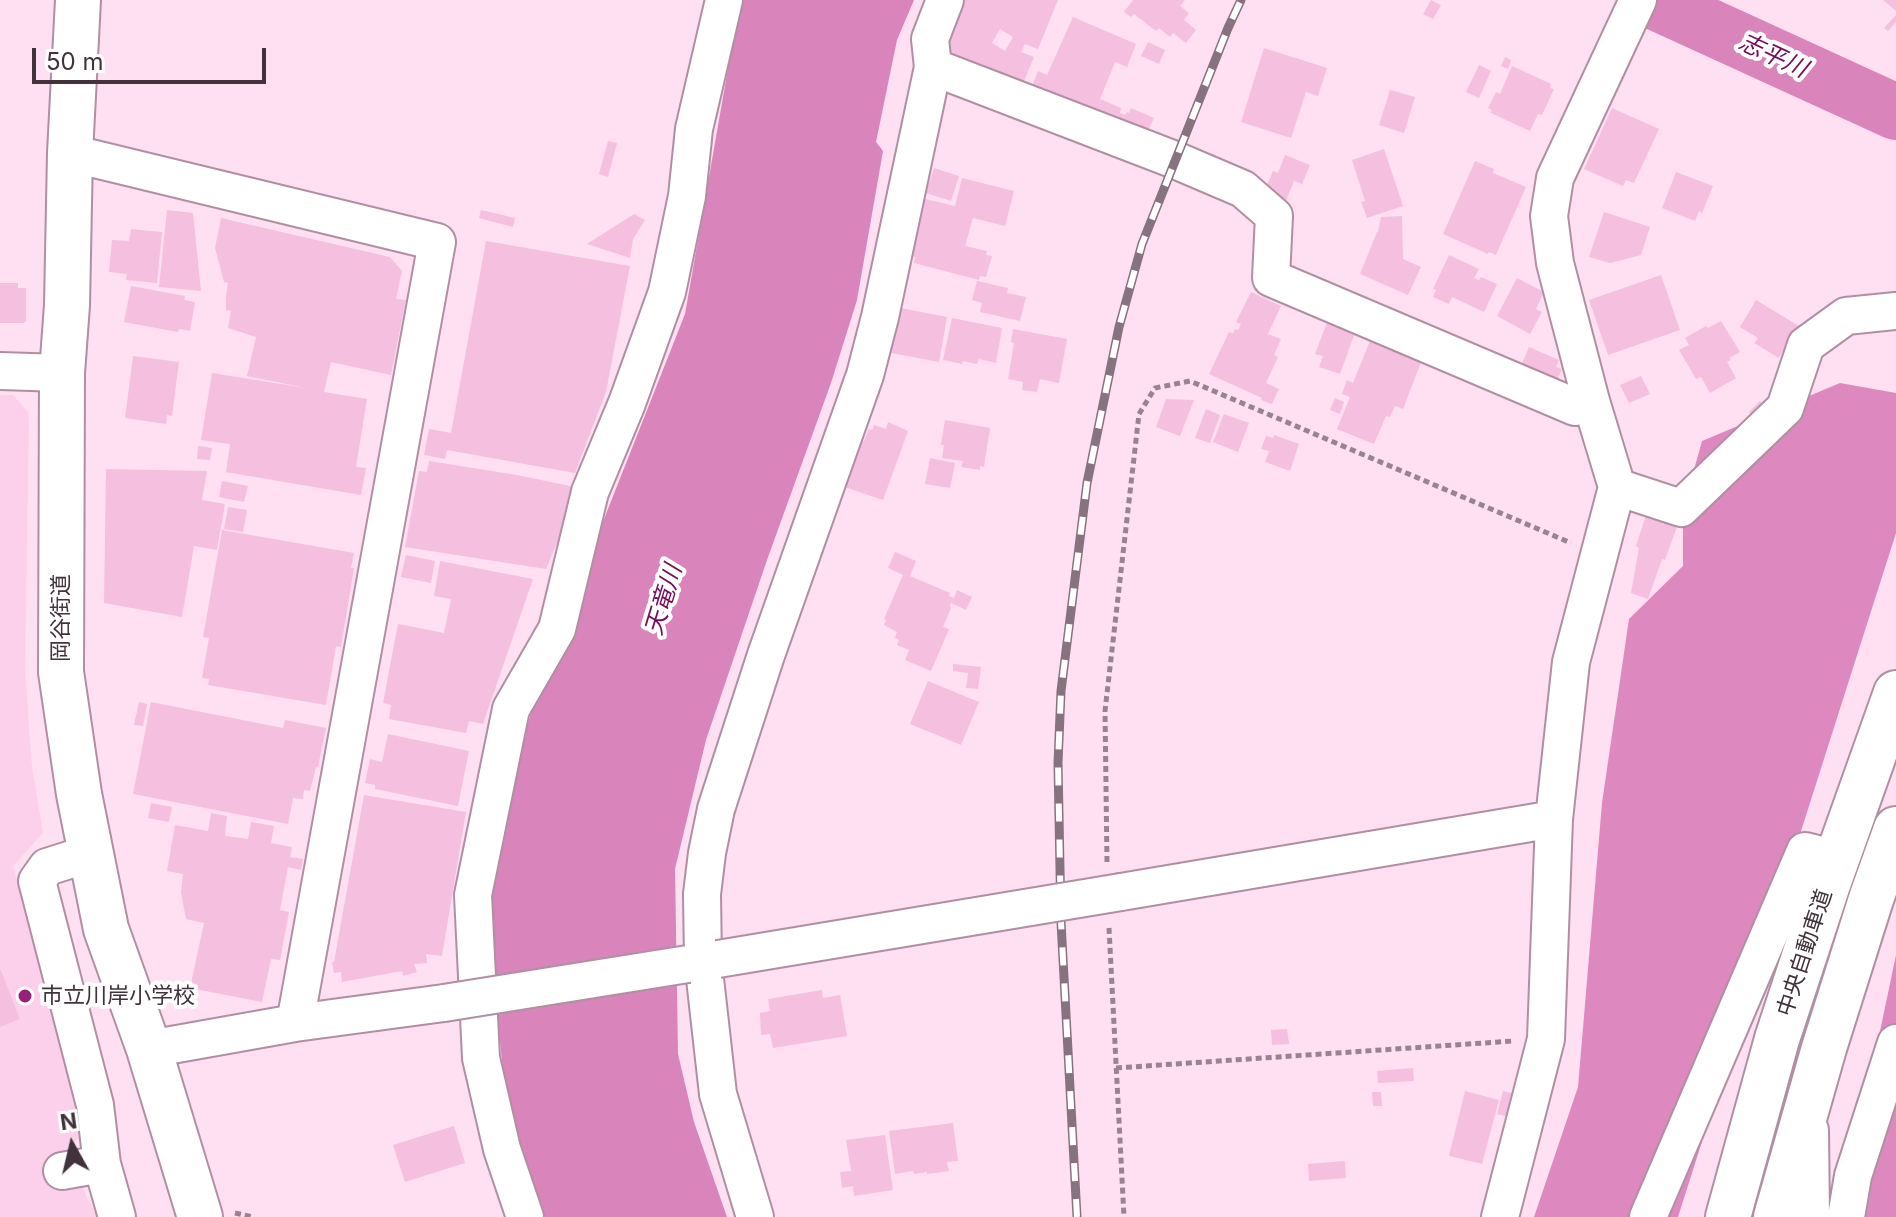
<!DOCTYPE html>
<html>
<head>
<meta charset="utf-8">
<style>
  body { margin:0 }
  #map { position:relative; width:1896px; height:1217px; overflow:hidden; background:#fee0f2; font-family:Inter,sans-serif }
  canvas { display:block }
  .north { position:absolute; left:32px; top:1105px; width:80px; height:80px; -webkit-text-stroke:6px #fff; paint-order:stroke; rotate:352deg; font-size:22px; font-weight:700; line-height:32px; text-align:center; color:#41323b }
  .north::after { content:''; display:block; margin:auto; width:28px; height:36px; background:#41323b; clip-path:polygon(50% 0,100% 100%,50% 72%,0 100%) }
  .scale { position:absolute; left:32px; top:48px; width:234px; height:36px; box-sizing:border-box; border:4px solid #41323b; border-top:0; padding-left:10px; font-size:24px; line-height:28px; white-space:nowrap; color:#41323b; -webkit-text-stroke:6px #fff; paint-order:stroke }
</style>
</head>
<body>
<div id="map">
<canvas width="1896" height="1217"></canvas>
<div class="north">N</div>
<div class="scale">50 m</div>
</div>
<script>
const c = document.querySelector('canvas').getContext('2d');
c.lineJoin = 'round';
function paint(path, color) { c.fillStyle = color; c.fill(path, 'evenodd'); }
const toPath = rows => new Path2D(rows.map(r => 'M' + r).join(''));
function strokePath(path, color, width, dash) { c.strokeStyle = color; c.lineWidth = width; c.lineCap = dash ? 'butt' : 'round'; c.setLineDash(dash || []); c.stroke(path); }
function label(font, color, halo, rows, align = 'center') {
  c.font = font + ' Inter,"Noto Sans JP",sans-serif'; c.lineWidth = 8; c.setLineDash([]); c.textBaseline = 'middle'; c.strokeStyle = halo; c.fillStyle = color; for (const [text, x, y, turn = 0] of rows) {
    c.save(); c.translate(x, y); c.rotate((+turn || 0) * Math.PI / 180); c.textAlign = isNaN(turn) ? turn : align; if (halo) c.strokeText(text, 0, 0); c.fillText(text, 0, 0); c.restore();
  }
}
paint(toPath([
  [0,395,13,395,29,413,25,669,32,767,43,833,13,866,85,1120,82,1136,68,1146,87,1198,96,1214,100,1217,0,1217]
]), '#fcd0eb');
paint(toPath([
  [1840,383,1896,393,1896,533,1678,1217,1534,1217,1578,1087,1602,803,1629,619,1683,566,1683,509,1702,441],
  [1896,955,1896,1217,1841,1217]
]), '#dd88bf');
paint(toPath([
  [740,0,914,0,897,40,876,142,883,151,857,300,831,383,767,560,706,740,675,869,678,1054,694,1122,727,1217,540,1217,506,1103,488,915,508,795,540,681,685,314]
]), '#d984bb');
strokePath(toPath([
  [1651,0,1896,112]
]), '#d984bb', 56);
paint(toPath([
  [957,0,1058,0,1038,49,1025,44,1021,52,1034,57,1022,86,942,59],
  [1000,29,1013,37,1005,51,992,43],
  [1133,0,1185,0,1180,6,1189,13,1184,20,1196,30,1186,43,1173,33,1170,37,1159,28,1156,31,1134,14,1131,17,1124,12],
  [1431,0,1441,5,1433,19,1423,14],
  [1883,0,1896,0,1896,11],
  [1896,15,1896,22,1888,31,1884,28],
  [1073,17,1136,44,1127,67,1115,62,1100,99,1121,108,1120,113,1125,115,1127,112,1129,113,1131,108,1154,118,1143,141,1031,89,1038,71,1047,75],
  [1148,42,1165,50,1159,64,1141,56],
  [1264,48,1327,68,1318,96,1306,92,1291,138,1241,122],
  [1505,57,1511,60,1508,69,1501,66],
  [1479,65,1491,71,1479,98,1466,92],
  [1512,66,1551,84,1550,88,1554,89,1542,115,1538,114,1530,131,1491,113,1492,110,1488,108,1496,92,1500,94],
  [1390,90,1415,97,1404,133,1379,125],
  [1612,108,1659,129,1634,183,1626,180,1623,186,1584,169],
  [608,141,617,143,608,177,599,174],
  [1384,149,1403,206,1367,218,1361,202,1365,201,1352,160],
  [1285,155,1310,165,1302,184,1294,181,1284,206,1262,197,1273,171,1278,173],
  [1475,161,1494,169,1493,173,1526,187,1496,255,1489,252,1488,254,1443,234],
  [934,168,959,176,951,201,926,193],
  [1676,172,1713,186,1702,213,1699,211,1695,221,1662,208],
  [962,178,1014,191,1005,226,973,218,965,246,987,251,986,255,992,256,986,277,980,276,979,280,914,263,915,257,910,256,925,199,955,206],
  [167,210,193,213,201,291,159,287],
  [481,210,515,218,513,227,479,218],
  [1604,212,1650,227,1641,255,1610,263,1589,257],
  [634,214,645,220,633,239,630,258,587,244],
  [1402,216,1403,259,1421,267,1408,295,1360,274,1377,232,1378,232,1381,217],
  [221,218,390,257,402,271,396,299,406,300,391,375,331,362,324,392,367,399,356,467,366,468,361,495,226,472,230,444,201,440,212,373,306,388,247,376,256,337,228,328,231,311,226,310,226,296,228,283,224,282,215,248],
  [131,229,162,232,157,283,126,280,127,274,109,272,112,240,129,241],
  [486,241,630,266,606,392,575,473,447,450,445,459,424,455,429,429,451,433],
  [1449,255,1479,269,1474,278,1479,280,1481,277,1497,284,1484,312,1452,297,1449,304,1433,297,1436,290,1433,289],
  [1661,275,1680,330,1608,355,1589,300],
  [1517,278,1544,292,1536,309,1542,312,1530,334,1497,316],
  [977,281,1008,288,1007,293,1026,297,1020,321,980,312,982,303,972,300],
  [0,283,18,283,18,288,26,288,26,321,24,323,0,323],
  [131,286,185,296,184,300,195,302,190,331,179,329,178,332,124,322],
  [1251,292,1281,306,1268,334,1281,339,1274,355,1278,357,1266,383,1279,389,1272,404,1261,400,1262,398,1209,374,1229,332,1233,333,1235,329,1238,330,1241,324,1236,322],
  [1756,300,1799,326,1779,358,1754,343,1758,338,1740,327],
  [901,308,947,317,939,362,886,352,893,316,900,317],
  [1329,317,1357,327,1340,374,1319,367,1323,356,1315,354],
  [952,318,1002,328,996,363,979,359,977,364,963,361,962,364,943,360],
  [1721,321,1740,352,1729,358,1731,360,1727,362,1736,378,1710,393,1701,377,1696,379,1679,350,1689,345,1685,338,1706,326,1708,328],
  [1013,329,1067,339,1059,383,1040,379,1037,392,1022,390,1023,382,1008,379,1014,343,1011,342],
  [1374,331,1425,352,1403,409,1395,406,1390,417,1386,416,1374,444,1337,429,1350,397,1342,394,1347,380,1353,383],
  [1529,347,1559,360,1556,367,1562,369,1555,384,1518,373],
  [133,356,179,362,172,416,167,415,166,424,125,418],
  [1641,376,1650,394,1629,403,1620,385],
  [1335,398,1344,402,1340,414,1330,410],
  [1166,399,1194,400,1180,436,1156,427],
  [1760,401,1768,410,1757,420,1749,412],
  [1206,409,1220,415,1210,443,1195,438],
  [1224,414,1249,423,1238,452,1213,442],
  [945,420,990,428,984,467,980,466,980,470,961,467,963,461,942,458,944,445,941,445],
  [888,422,908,431,883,500,839,485,861,440,864,441,869,429,872,430,874,425,886,429],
  [1274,435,1299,444,1290,471,1265,462,1269,451,1261,449,1266,436,1273,438],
  [198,446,212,448,210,460,197,459],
  [930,458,955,463,950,488,925,484],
  [429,461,517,475,580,488,546,569,405,547,419,471,427,472],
  [106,469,207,471,202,500,225,504,217,550,194,546,182,617,104,603],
  [222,481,248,486,244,502,219,497],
  [228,507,247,510,243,532,224,529],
  [1647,512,1674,520,1672,525,1677,527,1665,560,1662,559,1648,599,1631,593,1639,548,1636,546],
  [222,530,354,553,351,568,354,568,341,647,336,646,326,705,208,685,209,679,202,678,209,638,203,637],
  [895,552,916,561,910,576,950,593,949,596,954,598,957,590,972,597,966,610,951,603,950,606,951,608,943,627,949,629,931,671,905,660,909,650,897,645,899,640,895,638,897,632,884,625,886,620,884,619,903,575,888,568],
  [406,555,435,561,431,583,401,577],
  [440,561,533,579,483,724,469,721,466,733,389,719,391,705,383,703,398,624,444,633,451,599,434,596],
  [953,664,981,667,978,689,966,688,968,673,953,671],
  [928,681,979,702,961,745,910,724],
  [139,702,147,704,143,726,134,725],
  [151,702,283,728,285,720,326,728,318,767,316,767,310,791,304,790,303,799,293,798,288,824,133,794],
  [388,734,469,751,458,806,375,789,375,785,365,783,370,759,382,762],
  [364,795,466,812,442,956,426,954,427,963,414,964,417,972,403,976,402,971,342,982,341,972,334,973,332,962,334,962],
  [151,803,172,807,169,822,148,818],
  [211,813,227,816,225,836,248,839,251,822,274,826,271,843,292,847,290,857,303,859,301,870,288,867,280,910,289,912,280,960,271,959,262,1002,190,988,204,923,186,919,181,892,183,874,167,871,175,825,208,831],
  [0,968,20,1019,0,1027],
  [822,990,823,998,840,995,847,1036,773,1048,770,1034,761,1035,760,1013,770,1011,768,999],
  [1287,1029,1289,1044,1272,1045,1271,1030],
  [1413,1068,1414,1081,1378,1083,1377,1071],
  [1465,1091,1499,1100,1482,1164,1449,1156],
  [1503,1091,1515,1094,1509,1117,1497,1114],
  [1372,1092,1381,1092,1382,1106,1373,1106],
  [953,1123,958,1161,947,1162,949,1171,927,1174,927,1172,914,1174,913,1171,895,1174,889,1131],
  [454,1126,465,1163,405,1182,393,1145],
  [885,1135,893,1190,854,1196,853,1186,842,1188,840,1172,851,1171,846,1140],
  [1345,1161,1346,1178,1309,1181,1308,1164]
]), '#f5bfe0');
const minor = toPath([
  [933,67,1175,160,1243,189,1274,216,1271,278,1575,407,1591,401],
  [70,153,437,242,295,1023],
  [0,371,62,373],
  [1617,487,1681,508,1785,408,1806,345,1846,316,1896,311],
  [91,853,47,867,37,881,95,1105,102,1164,117,1217],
  [1121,892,1554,819],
  [149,1049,295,1023,444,1003],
  [1810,1130,1811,1217],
  [62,1171,102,1164],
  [525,1217,502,1149,481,1058,473,895,511,709,557,629,590,492,627,403,667,292,687,196,694,129,724,0],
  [755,1217,718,1094,703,961,702,894,707,853,716,809,766,655,865,375,880,317,933,67,930,39,945,0],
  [1500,1217,1546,1039,1554,819,1571,662,1617,487,1591,401,1555,263,1549,216,1555,178,1638,0],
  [1648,1217,1805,851,1837,859],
  [1846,1217,1853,1176,1896,1043]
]);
const major = toPath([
  [78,0,70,153,67,305,62,373,61,672,79,794,106,929,149,1049,200,1217]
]);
const highway = toPath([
  [1728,1217,1777,1039,1828,884,1896,693],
  [1776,1217,1824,1048,1871,899,1896,829]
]);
strokePath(minor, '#b18fa3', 40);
strokePath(major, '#b18fa3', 48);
strokePath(highway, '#b18fa3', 48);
strokePath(toPath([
  [1107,862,1105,711,1139,414,1155,388,1190,381,1571,543],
  [1109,928,1124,1217],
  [1116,1068,1513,1041],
  [235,1213,253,1217]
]), '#998390', 5, [6, 4]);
strokePath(minor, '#fff', 36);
strokePath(major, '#fff', 44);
strokePath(highway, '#fff', 44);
const rail = toPath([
  [1077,1217,1061,922,1058,763,1061,691,1087,483,1119,327,1142,244,1228,28,1241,0]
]);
strokePath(rail, '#87737f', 9);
strokePath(rail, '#fff', 6, [18]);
const minorBridge = toPath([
  [718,959,1121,892],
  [444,1003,688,964]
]);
strokePath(minorBridge, '#b18fa3', 40, []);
strokePath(minorBridge, '#fff', 36);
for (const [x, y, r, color] of [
  [25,996,8,"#992079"]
]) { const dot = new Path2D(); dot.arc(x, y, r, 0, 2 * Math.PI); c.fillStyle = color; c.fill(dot); strokePath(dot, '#fff', 3); }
label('22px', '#41323b', '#fff', [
  ["岡谷街道",61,618,-90],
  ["中央自動車道",1805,953,-72]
]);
label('22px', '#41323b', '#fff', [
  ["市立川岸小学校",41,996]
], 'left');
label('italic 24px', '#730c59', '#fff', [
  ["志平川",1773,56,25],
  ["天竜川",664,600,-73]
]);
</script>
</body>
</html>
